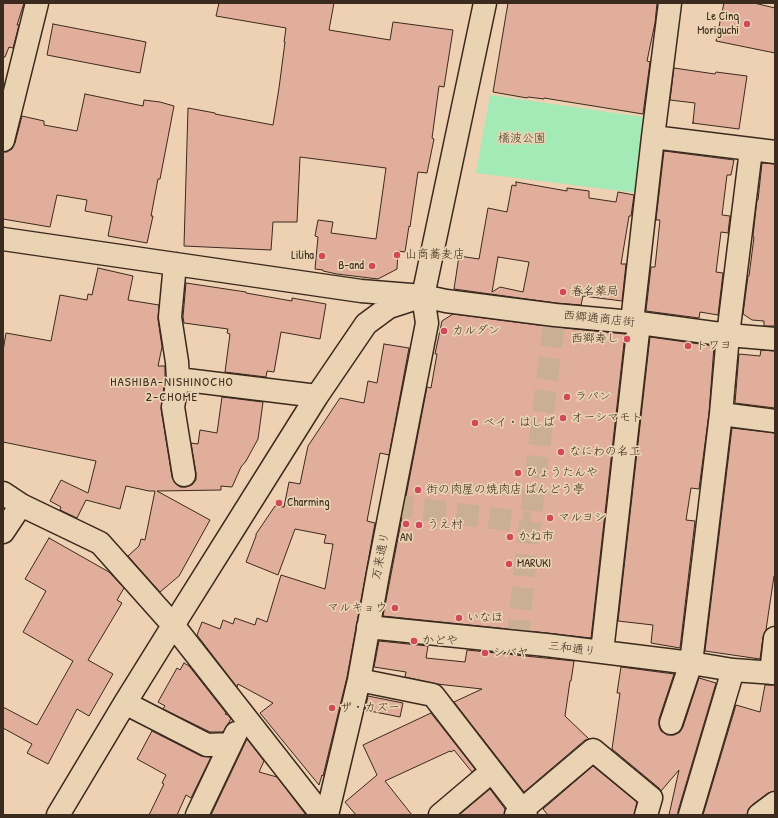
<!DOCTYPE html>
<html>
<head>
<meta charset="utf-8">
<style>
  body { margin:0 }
  #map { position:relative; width:778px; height:818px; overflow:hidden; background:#eed0b2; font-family:"Patrick Hand",sans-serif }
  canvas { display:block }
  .frame { position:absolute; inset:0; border:4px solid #3b2a1e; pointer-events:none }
</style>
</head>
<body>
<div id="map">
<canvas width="778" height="818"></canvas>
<div class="frame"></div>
</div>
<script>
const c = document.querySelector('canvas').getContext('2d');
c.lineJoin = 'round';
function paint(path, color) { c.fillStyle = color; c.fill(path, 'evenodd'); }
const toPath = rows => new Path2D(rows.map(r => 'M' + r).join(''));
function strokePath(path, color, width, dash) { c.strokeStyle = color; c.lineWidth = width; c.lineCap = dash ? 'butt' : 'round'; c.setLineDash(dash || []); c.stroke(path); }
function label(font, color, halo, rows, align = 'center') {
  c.font = font + ' "Patrick Hand","Klee One",sans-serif'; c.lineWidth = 3.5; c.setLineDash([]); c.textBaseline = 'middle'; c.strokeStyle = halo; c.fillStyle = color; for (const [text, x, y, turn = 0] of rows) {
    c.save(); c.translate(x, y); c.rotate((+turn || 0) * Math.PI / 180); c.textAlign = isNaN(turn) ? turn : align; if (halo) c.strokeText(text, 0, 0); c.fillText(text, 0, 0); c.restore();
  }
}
paint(toPath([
  [490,95,649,118,639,193,476,173]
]), '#a3eab7');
const building = toPath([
  [3,3,24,3,17,25,19,25,13,48,9,47,5,57,3,57,3,3],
  [219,3,334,3,329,30,390,40,393,22,453,30,444,87,439,86,432,138,434,139,427,173,418,172,410,227,409,226,405,252,398,251,397,269,378,279,337,274,323,271,323,270,315,269,318,237,315,236,318,220,333,222,331,233,376,239,386,168,300,157,297,222,273,222,271,250,184,246,188,108,215,113,215,114,273,125,279,88,285,42,284,42,286,28,216,16,219,3],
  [508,3,657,3,655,23,647,61,650,62,643,114,544,98,544,99,528,97,527,98,493,92,508,3],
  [724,3,754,3,775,8,775,53,716,41,724,3],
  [53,24,146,42,140,73,47,55,53,24],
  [674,68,715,74,716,72,747,76,739,129,692,123,694,122,693,122,695,103,670,100,674,68],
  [85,94,143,106,144,100,160,102,174,106,160,179,158,179,151,216,153,216,147,243,108,236,112,216,85,211,87,200,57,195,50,227,3,219,3,152,7,152,12,149,15,143,22,116,44,121,44,125,77,131,85,94],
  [664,151,734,160,731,175,727,175,722,215,730,216,728,233,721,232,716,272,723,273,718,315,700,312,699,318,646,311,651,267,655,267,660,220,656,220,664,151],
  [762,163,775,164,775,326,764,326,764,321,752,320,743,314,748,276,749,276,754,237,753,236,757,200,758,200,762,163],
  [516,182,567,191,567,188,589,191,589,198,616,202,618,192,634,195,631,216,629,216,621,264,626,264,622,301,583,296,581,305,556,303,454,289,459,256,479,259,488,208,507,212,512,185,516,186,516,182],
  [498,257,529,262,523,292,500,287,492,292,498,257],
  [98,268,133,276,128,300,159,305,158,319,162,347,158,366,165,366,165,378,161,409,172,477,175,483,180,487,186,487,192,485,196,480,196,473,191,443,198,444,200,430,217,433,222,397,263,402,258,439,246,461,241,467,232,487,221,486,221,490,157,491,210,520,179,576,160,592,128,556,139,546,141,539,145,540,155,491,149,491,126,486,120,509,86,500,77,518,60,510,61,507,50,501,61,480,88,493,96,461,3,442,3,351,6,333,51,341,60,295,87,300,88,294,92,295,98,268],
  [186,283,246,292,246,293,292,301,292,298,326,304,320,339,281,332,274,372,267,371,266,377,225,372,230,334,227,333,228,329,184,323,183,317,186,283],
  [453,314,554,327,625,334,591,638,547,633,383,616,427,387,431,388,437,354,435,354,442,321,453,314],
  [650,337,714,346,709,413,699,489,691,488,686,520,695,521,680,648,651,643,653,625,618,621,650,337],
  [384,344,409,348,389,455,380,453,367,521,375,523,347,677,323,776,322,775,319,785,260,713,273,703,238,684,237,687,197,635,202,622,220,629,223,620,233,624,235,618,255,625,257,618,267,622,281,575,325,589,333,544,324,543,326,535,295,529,278,575,246,562,256,536,256,534,275,506,284,507,289,482,300,484,308,446,340,398,364,403,368,381,377,383,384,344],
  [761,350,775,351,775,408,735,403,739,354,760,356,761,350],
  [732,428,775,433,775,577,774,576,766,630,763,637,760,659,705,651,732,428],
  [49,538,109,572,124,588,117,600,122,603,88,660,113,674,89,716,77,709,48,764,27,753,32,744,3,728,3,707,37,725,73,661,23,632,46,591,25,579,49,538],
  [379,641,428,646,426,658,465,662,467,650,574,661,571,681,570,681,565,716,589,739,585,740,524,792,454,702,482,689,437,684,405,677,406,672,374,667,379,641],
  [184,663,189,666,226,713,225,714,228,715,231,719,223,732,210,732,163,709,165,706,158,702,177,668,180,670,184,663],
  [621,667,674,674,659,719,659,726,661,731,667,735,674,735,680,732,683,727,699,678,716,683,678,811,678,815,669,815,679,770,661,791,659,788,612,749,620,693,617,693,621,667],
  [765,685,775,685,775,791,768,793,752,805,748,810,747,815,703,815,736,705,760,712,765,685],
  [368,696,403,703,400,717,365,710,368,696],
  [431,713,475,769,472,772,454,750,451,752,450,751,385,781,412,815,356,815,345,802,377,775,363,745,431,713],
  [152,731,201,756,211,757,191,798,186,795,177,815,149,815,164,784,162,783,166,775,137,759,152,731],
  [247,739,264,761,259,772,277,777,306,815,211,815,247,739],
  [593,766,637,802,634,815,548,815,543,809,593,766],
  [490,789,505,809,504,815,459,815,490,789]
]);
paint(building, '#e1ae9c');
strokePath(building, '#3b2a1e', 1);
strokePath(toPath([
  [391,505,530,523],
  [517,642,530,523,555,315]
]), '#caaf94', 22, [22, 11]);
const minor = toPath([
  [653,137,775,152],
  [3,140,37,3],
  [3,239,361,291,423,296,446,301,555,315,632,322,728,335,775,339],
  [175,264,170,317,177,362,178,379,173,407,184,475],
  [632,322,653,137,670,3],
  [178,379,317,396],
  [721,414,775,421],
  [3,493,21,505,100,543,173,625,322,815],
  [3,532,21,505],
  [368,627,546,645,691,663,733,670,775,673],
  [602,652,639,323],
  [771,673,775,638],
  [359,680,433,695,526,815],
  [125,703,207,745,230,744],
  [671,723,691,663,721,414,728,335,751,150],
  [58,815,125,703,179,616,317,396,366,324,389,307,423,296,485,3],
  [197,815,236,733],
  [327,815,359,680,378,574,427,323,423,296],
  [440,815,492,771],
  [516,815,593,750,651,798,646,815],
  [690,815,733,670],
  [759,815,775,803]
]);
strokePath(minor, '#3b2a1e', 25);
strokePath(minor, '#ead3b2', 22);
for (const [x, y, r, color] of [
  [747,24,4,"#d1495b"],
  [397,255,4,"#d1495b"],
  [322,256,4,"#d1495b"],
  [372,266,4,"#d1495b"],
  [563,292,4,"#d1495b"],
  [444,331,4,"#d1495b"],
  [627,339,4,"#d1495b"],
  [688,346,4,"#d1495b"],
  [567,397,4,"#d1495b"],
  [563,418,4,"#d1495b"],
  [475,423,4,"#d1495b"],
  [561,452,4,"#d1495b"],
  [518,473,4,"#d1495b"],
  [418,490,4,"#d1495b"],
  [279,503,4,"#d1495b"],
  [550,518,4,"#d1495b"],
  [406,524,4,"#d1495b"],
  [419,525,4,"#d1495b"],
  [510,537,4,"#d1495b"],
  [509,564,4,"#d1495b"],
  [395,608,4,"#d1495b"],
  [459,618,4,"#d1495b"],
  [414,641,4,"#d1495b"],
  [485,653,4,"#d1495b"],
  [332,708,4,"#d1495b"]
]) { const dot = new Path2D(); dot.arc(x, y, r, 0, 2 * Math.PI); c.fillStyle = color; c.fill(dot); strokePath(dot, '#ead3b2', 1.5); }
label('12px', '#3b2a1e', '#ead3b2', [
  ["Le Cinq",739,17,"right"],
  ["Moriguchi",739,31,"right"],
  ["山商蕎麦店",405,255],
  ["Liliha",314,256,"right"],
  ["B-and",364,266,"right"],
  ["春名薬局",571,292],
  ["カルダン",452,331],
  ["西郷寿し",619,339,"right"],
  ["トワヨ",696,346],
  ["ラパン",575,397],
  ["オーシマモト",571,418],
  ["ベイ・はしば",483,423],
  ["なにわの名工",569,452],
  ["ひょうたんや",526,473],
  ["街の肉屋の焼肉店 ばんどう亭",426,490],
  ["Charming",287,503],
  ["マルヨシ",558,518],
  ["うえ村",427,525],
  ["かね市",518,537],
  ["AN",406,538,"center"],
  ["MARUKI",517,564],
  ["マルキョウ",387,608,"right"],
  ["いなほ",467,618],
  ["かどや",422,641],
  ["シバヤ",493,653],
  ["ザ・カズー",340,708]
], 'left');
label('12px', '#453d2d', '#ead3b2', [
  ["橋波公園",522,139]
]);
label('12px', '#3b2a1e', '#ead3b2', [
  ["西郷通商店街",599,319,6],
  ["万来通り",381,556,-79],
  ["三和通り",572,649,7]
]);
c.letterSpacing = '1px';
label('13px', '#3b2a1e', '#ead3b2', [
  ["HASHIBA-NISHINOCHO",172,383],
  ["2-CHOME",172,398]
]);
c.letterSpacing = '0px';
</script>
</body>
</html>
